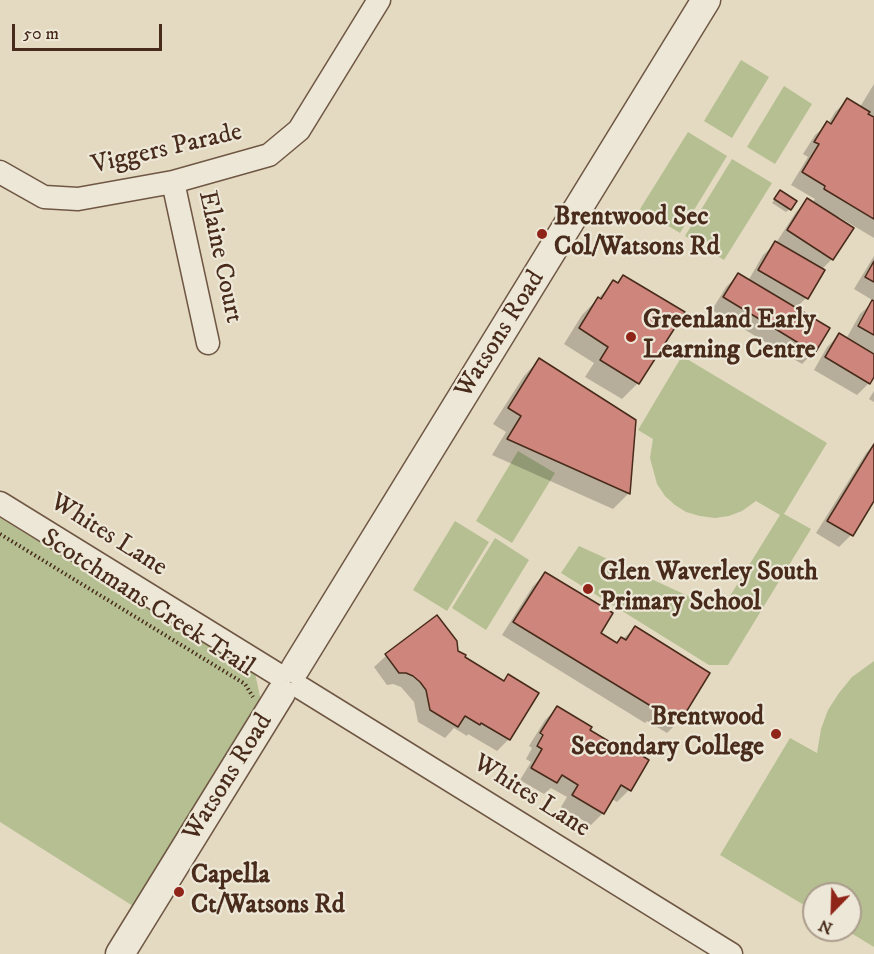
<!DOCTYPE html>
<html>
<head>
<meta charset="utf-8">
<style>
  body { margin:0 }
  #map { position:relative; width:874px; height:954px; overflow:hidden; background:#e4dac1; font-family:"IM FELL DW Pica",serif }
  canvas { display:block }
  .north { position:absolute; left:802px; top:882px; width:60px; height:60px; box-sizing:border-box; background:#ede7d7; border:2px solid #ab9c8c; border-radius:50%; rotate:203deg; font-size:16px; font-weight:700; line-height:24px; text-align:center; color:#482b1b }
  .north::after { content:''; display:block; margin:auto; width:21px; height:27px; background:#8f2418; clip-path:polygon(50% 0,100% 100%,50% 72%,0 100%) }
  .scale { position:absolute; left:12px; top:24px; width:150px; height:27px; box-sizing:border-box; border:3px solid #482b1b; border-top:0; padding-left:8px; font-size:18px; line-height:21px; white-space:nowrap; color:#482b1b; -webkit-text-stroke:4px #ede7d7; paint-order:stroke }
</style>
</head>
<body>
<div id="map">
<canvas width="874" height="954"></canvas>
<div class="north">N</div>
<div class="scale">50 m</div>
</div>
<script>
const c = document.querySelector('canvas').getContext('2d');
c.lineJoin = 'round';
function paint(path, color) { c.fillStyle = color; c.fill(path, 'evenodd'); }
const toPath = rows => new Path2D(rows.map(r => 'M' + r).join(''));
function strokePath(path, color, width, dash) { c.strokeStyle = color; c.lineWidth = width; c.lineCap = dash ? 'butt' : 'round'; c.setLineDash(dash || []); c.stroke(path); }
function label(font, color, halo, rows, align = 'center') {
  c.font = font + ' "IM FELL DW Pica",serif'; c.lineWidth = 4.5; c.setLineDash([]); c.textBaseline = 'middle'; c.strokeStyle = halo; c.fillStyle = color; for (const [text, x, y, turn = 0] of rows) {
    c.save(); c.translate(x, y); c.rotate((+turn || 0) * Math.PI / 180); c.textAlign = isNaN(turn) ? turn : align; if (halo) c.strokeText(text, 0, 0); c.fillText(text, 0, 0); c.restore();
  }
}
paint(toPath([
  [741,60,769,77,732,138,704,121],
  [784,86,812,104,775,164,747,147],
  [688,132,727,156,680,233,640,209],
  [732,159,772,183,724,260,685,236],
  [682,356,827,443,784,514,811,529,728,665,709,665,561,573,579,546,697,600,725,604,780,515,756,501,742,511,729,516,715,518,700,516,686,512,675,505,665,496,657,484,650,458,653,439,638,430],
  [518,451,555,473,512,543,476,521],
  [0,518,255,673,262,706,133,906,0,822],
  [455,521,489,542,447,611,413,590],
  [495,538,529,560,486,630,452,608],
  [874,661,874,947,846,930,850,930,850,894,814,894,814,911,720,855,790,738,817,753,821,729,828,710,839,693,852,677]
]), '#b5bf92');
paint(toPath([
  [874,84,874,238,839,217,838,219,832,259,821,270,823,271,806,298,795,309,814,352,802,364,712,310,726,287,738,275,748,281,763,255,776,243,796,212,808,200,812,203,815,199,791,185,808,157,803,154,815,135,828,124,835,112,847,100,860,107],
  [777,196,790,209,786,212,772,203],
  [874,256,874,374,869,383,857,395,814,370,827,347,839,335,846,339,860,314,874,301,854,289],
  [623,277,682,312,638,383,622,399,585,377,594,363,564,344,582,315,614,282,616,284],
  [539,360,629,493,613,509,492,455,506,432,493,424,524,376],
  [874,391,874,402,869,399],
  [874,444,874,498,851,535,839,547,816,533,866,453],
  [545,574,599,633,617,644,635,628,679,721,667,733,647,721,645,723,502,635,533,586],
  [437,617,463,658,502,682,508,676,509,739,497,751,468,734,467,736,454,728,445,738,418,722,414,702,401,687,393,684,387,685,374,667,386,656],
  [557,708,588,730,620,749,647,761,629,790,617,802,612,799,603,813,591,825,561,807,567,797,551,788,544,794,520,780,531,762,526,759,532,748,529,746,545,720]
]), '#0003');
const building = toPath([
  [847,98,870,112,868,114,874,117,874,219,824,189,825,186,802,172,819,144,814,142,827,121,831,124,847,98],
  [780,190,797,201,791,210,774,199,780,190],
  [807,198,854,228,833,260,787,230,807,198],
  [775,241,825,270,808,299,758,270,775,241],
  [874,261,874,282,865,277,874,261],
  [738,273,830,328,815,353,723,297,738,273],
  [623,275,685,312,639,384,600,360,608,347,579,328,598,297,601,299,613,280,618,283,623,275],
  [872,300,874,301,874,335,858,326,872,300],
  [839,333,874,354,874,377,870,384,825,357,839,333],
  [539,358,636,420,630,494,507,439,521,416,508,408,539,358],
  [874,444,874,501,853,536,827,521,874,444],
  [545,572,613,613,601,633,617,643,621,637,626,640,635,626,710,673,680,722,659,710,659,711,513,622,545,572],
  [437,615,457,641,458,651,466,655,465,657,504,681,508,674,539,693,510,740,481,723,480,725,465,716,458,727,430,710,426,690,420,682,413,676,406,673,399,673,385,654,437,615],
  [557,706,592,727,590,730,620,748,623,744,649,760,631,791,621,785,604,814,572,795,578,785,562,775,557,783,531,768,542,749,537,746,543,735,540,733,557,706]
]);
paint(building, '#ce857b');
strokePath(building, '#482b1b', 1.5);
const minor = toPath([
  [0,172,44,197,78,199,173,182,269,155,299,130,379,0],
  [173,182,208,343],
  [0,503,277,674],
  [301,688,731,954]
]);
const tertiary = toPath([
  [295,669,706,0],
  [120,954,281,693]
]);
strokePath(minor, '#6f5744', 25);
strokePath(tertiary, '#6f5744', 31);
strokePath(toPath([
  [0,534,245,684,253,697]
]), '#482b1b', 4, [1.5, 3]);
strokePath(minor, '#ede7d7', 22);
strokePath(tertiary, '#ede7d7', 28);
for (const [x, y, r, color] of [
  [542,234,6,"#8f2418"],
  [631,337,6,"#8f2418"],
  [588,589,6,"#8f2418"],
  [776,734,6,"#8f2418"],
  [179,892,6,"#8f2418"]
]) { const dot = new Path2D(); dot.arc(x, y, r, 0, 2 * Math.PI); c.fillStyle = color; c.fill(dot); strokePath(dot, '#ede7d7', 2); }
label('26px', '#482b1b', '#ede7d7', [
  ["Viggers Parade",167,150,-13],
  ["Elaine Court",219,257,78],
  ["Watsons Road",501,335,-58],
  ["Whites Lane",108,536,32],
  ["Scotchmans Creek Trail",147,604,33],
  ["Watsons Road",229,778,-58],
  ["Whites Lane",531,797,32]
]);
label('bold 26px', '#482b1b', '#ede7d7', [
  ["Brentwood Sec",554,219],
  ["Col/Watsons Rd",554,249],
  ["Greenland Early",643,322],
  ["Learning Centre",643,352],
  ["Glen Waverley South",600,574],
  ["Primary School",600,604],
  ["Brentwood",764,719,"right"],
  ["Secondary College",764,749,"right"],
  ["Capella",191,877],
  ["Ct/Watsons Rd",191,907]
], 'left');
</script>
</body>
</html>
